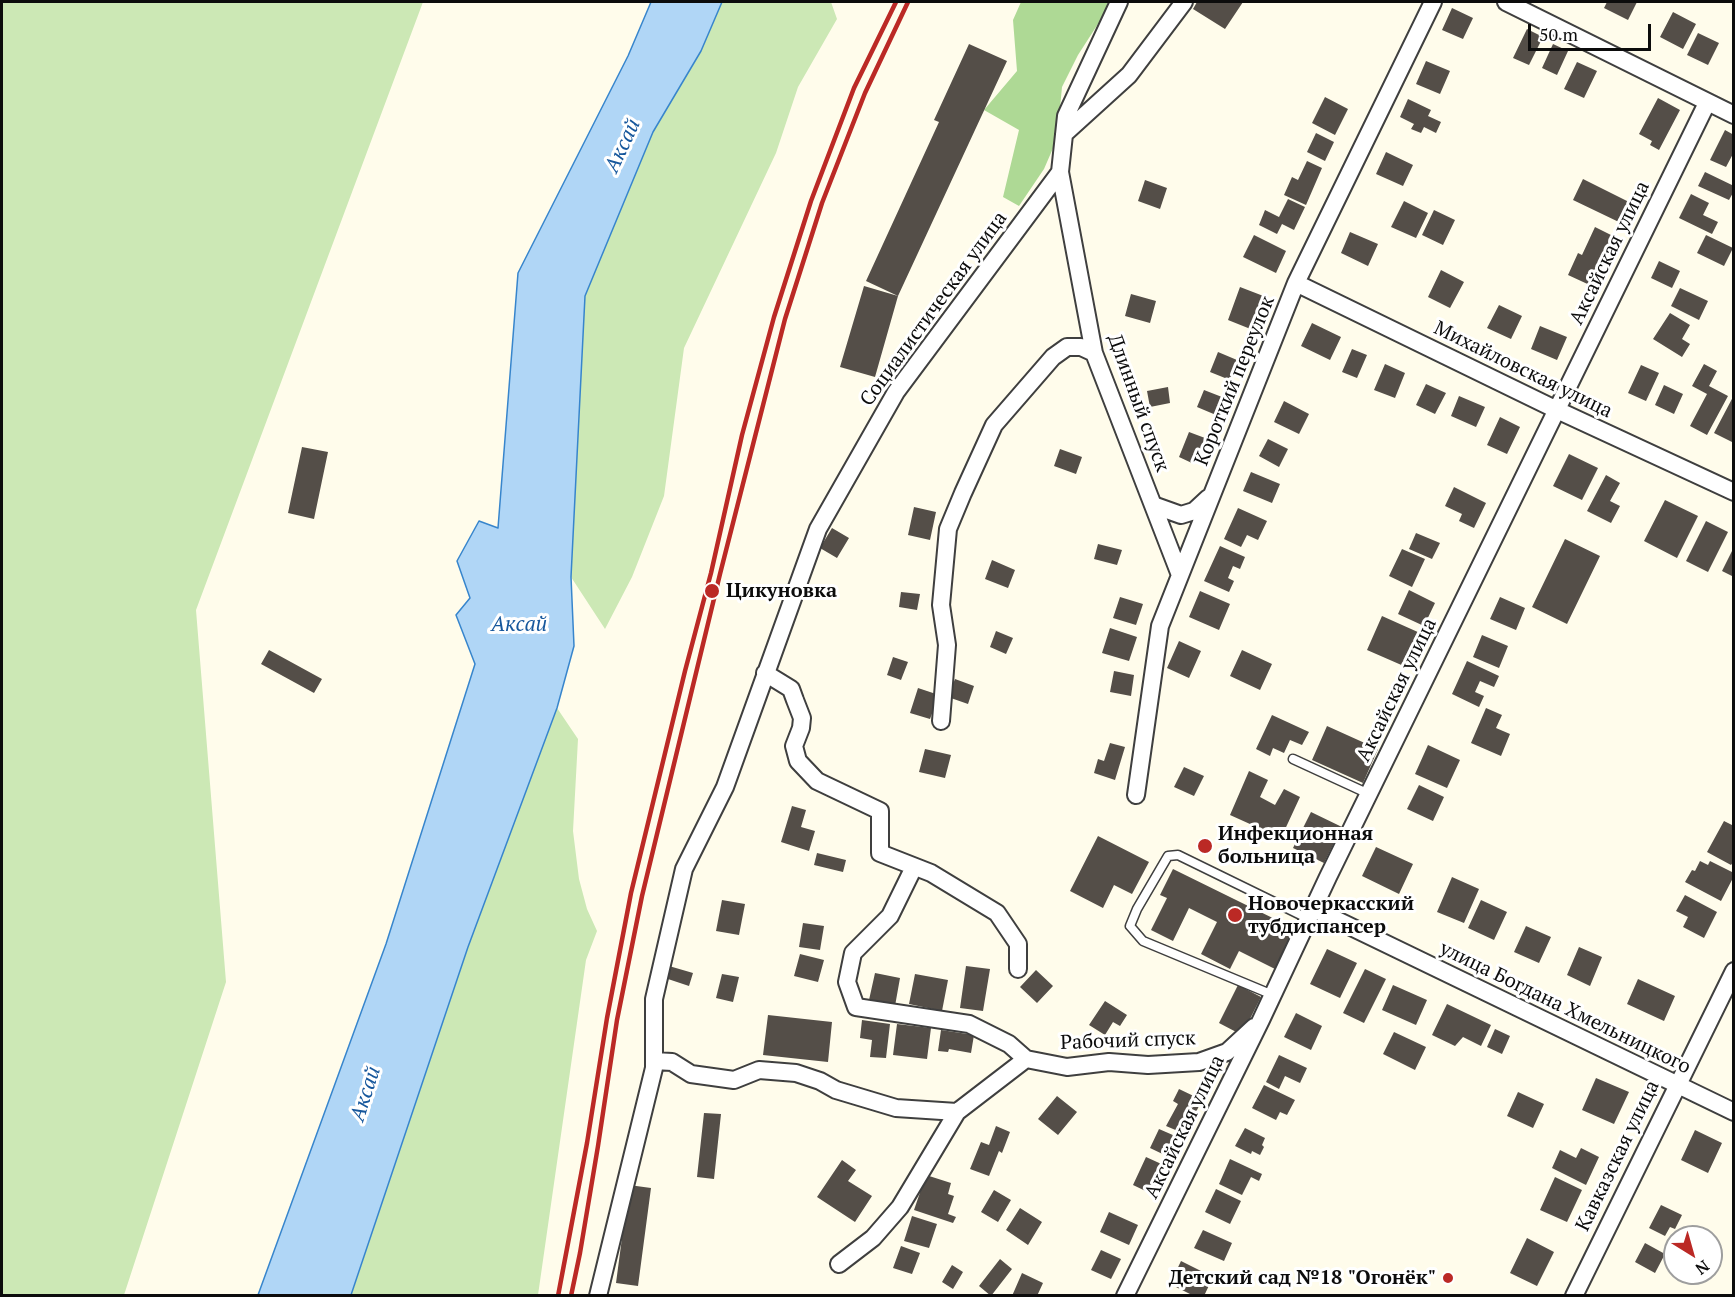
<!DOCTYPE html>
<html>
<head>
<meta charset="utf-8">
<style>
  body { margin:0 }
  #map { position:relative; width:1735px; height:1297px; overflow:hidden; background:#fffceb; font-family:"PT Serif",serif }
  canvas { display:block }
  .frame { position:absolute; inset:0; border:3px solid #0c0c0c; pointer-events:none }
  .north { position:absolute; left:1663px; top:1225px; width:60px; height:60px; box-sizing:border-box; background:#fff; border:2px solid #9e9e9e; border-radius:50%; rotate:143deg; font-size:16px; font-weight:700; line-height:24px; text-align:center; color:#0c0c0c }
  .north::after { content:''; display:block; margin:auto; width:21px; height:27px; background:#bb2925; clip-path:polygon(50% 0,100% 100%,50% 72%,0 100%) }
  .scale { position:absolute; left:1528px; top:24px; width:123px; height:27px; box-sizing:border-box; border:3px solid #0c0c0c; border-top:0; padding-left:8px; font-size:18px; line-height:21px; white-space:nowrap; color:#0c0c0c; -webkit-text-stroke:4px #fff; paint-order:stroke }
</style>
</head>
<body>
<div id="map">
<canvas width="1735" height="1297"></canvas>
<div class="frame"></div>
<div class="north">N</div>
<div class="scale">50 m</div>
</div>
<script>
const c = document.querySelector('canvas').getContext('2d');
c.lineJoin = 'round';
function paint(path, color) { c.fillStyle = color; c.fill(path, 'evenodd'); }
const toPath = rows => new Path2D(rows.map(r => 'M' + r).join(''));
function strokePath(path, color, width, dash) { c.strokeStyle = color; c.lineWidth = width; c.lineCap = dash ? 'butt' : 'round'; c.setLineDash(dash || []); c.stroke(path); }
function label(font, color, halo, rows, align = 'center') {
  c.font = font + ' "PT Serif",serif'; c.lineWidth = 6; c.setLineDash([]); c.textBaseline = 'middle'; c.strokeStyle = halo; c.fillStyle = color; for (const [text, x, y, turn = 0] of rows) {
    c.save(); c.translate(x, y); c.rotate((+turn || 0) * Math.PI / 180); c.textAlign = isNaN(turn) ? turn : align; if (halo) c.strokeText(text, 0, 0); c.fillText(text, 0, 0); c.restore();
  }
}
paint(toPath([
  [2,2,423,2,196,610,226,982,124,1295,2,1295],
  [722,2,831,2,837,19,798,87,776,153,684,348,664,496,632,577,605,629,571,577,585,296,653,132,701,51],
  [557,708,578,739,573,831,579,879,587,909,597,931,586,960,538,1295,351,1296,468,947]
]), '#cce8b5');
paint(toPath([
  [1021,2,1108,2,1105,13,1078,55,1062,87,1057,139,1044,169,1019,206,1003,197,1019,130,984,110,1017,71,1013,20]
]), '#aed995');
const water = toPath([
  [651,2,722,2,701,51,653,132,585,296,571,577,574,646,557,708,468,947,351,1295,258,1295,386,944,475,664,456,615,470,598,457,561,479,521,498,528,518,273,628,56,651,2]
]);
paint(water, '#b0d6f6');
strokePath(water, '#3785cc', 1.5);
paint(toPath([
  [1197,2,1243,2,1225,29,1193,9],
  [1607,2,1637,2,1628,20,1604,8],
  [1452,8,1473,18,1463,39,1442,30],
  [1673,12,1696,24,1683,49,1660,37],
  [1527,29,1543,37,1529,65,1513,58],
  [1698,33,1719,43,1708,65,1687,55],
  [969,44,1007,61,898,296,866,281,939,122,934,120],
  [1553,44,1568,51,1557,75,1542,68],
  [1426,61,1450,71,1440,94,1416,84],
  [1577,62,1597,71,1584,98,1564,89],
  [1325,97,1348,109,1335,135,1312,123],
  [1658,98,1680,110,1659,150,1650,145,1652,141,1639,134],
  [1408,99,1431,110,1428,116,1441,122,1436,133,1424,127,1421,133,1411,129,1414,124,1400,117],
  [1725,130,1734,135,1734,152,1726,167,1710,160],
  [1316,133,1334,142,1325,161,1307,152],
  [1386,152,1413,165,1403,186,1376,174],
  [1307,161,1322,168,1306,205,1284,195,1292,177,1298,180],
  [1705,172,1734,186,1734,191,1729,200,1698,186],
  [1583,179,1633,204,1623,224,1573,200],
  [1145,180,1167,188,1160,209,1138,201],
  [1691,194,1709,203,1703,215,1718,222,1712,234,1679,218],
  [1288,199,1305,207,1294,230,1282,224,1277,234,1259,225,1265,210,1279,217],
  [1404,201,1428,213,1416,238,1391,227],
  [1434,210,1455,220,1443,245,1422,235],
  [1595,227,1613,236,1600,262,1605,264,1594,287,1568,275,1578,253,1582,255],
  [1350,232,1378,244,1368,266,1341,253],
  [1254,235,1286,251,1276,273,1243,257],
  [1706,235,1733,248,1724,266,1697,253],
  [1659,261,1680,271,1672,288,1651,278],
  [1441,270,1464,282,1450,308,1428,297],
  [864,286,898,296,875,377,840,367],
  [1240,287,1266,297,1253,330,1228,320],
  [1680,288,1708,301,1699,320,1671,306],
  [1131,294,1156,301,1150,323,1125,316],
  [1499,305,1522,316,1511,339,1487,328],
  [1670,313,1690,325,1682,339,1690,344,1682,357,1653,339],
  [1312,323,1341,337,1330,360,1301,346],
  [1540,326,1567,337,1557,360,1531,349],
  [1352,349,1367,355,1357,378,1342,372],
  [1218,352,1237,360,1230,380,1210,372],
  [1385,364,1405,373,1395,398,1374,390],
  [1704,364,1717,371,1709,386,1728,396,1707,435,1690,426,1707,394,1692,386],
  [1641,365,1659,373,1646,401,1628,393],
  [1426,384,1446,393,1435,414,1416,405],
  [1664,385,1683,394,1674,414,1655,405],
  [1168,387,1170,403,1150,407,1147,391],
  [1204,390,1222,397,1216,415,1197,407],
  [1734,395,1734,443,1714,433],
  [1459,396,1485,407,1476,427,1451,416],
  [1284,401,1309,414,1299,434,1274,422],
  [1500,417,1520,427,1507,454,1487,445],
  [1189,432,1205,438,1194,464,1179,457],
  [1268,439,1288,449,1279,467,1259,456],
  [302,447,328,452,314,519,288,513],
  [1060,449,1082,457,1076,474,1054,466],
  [1569,454,1598,468,1582,500,1553,486],
  [1251,472,1280,484,1272,503,1243,491],
  [1606,475,1620,483,1610,501,1620,506,1611,523,1587,511],
  [1454,487,1486,503,1474,528,1459,521,1462,514,1445,506],
  [1665,500,1698,516,1677,558,1644,541],
  [914,507,936,512,930,540,908,535],
  [1238,508,1267,521,1258,540,1247,535,1241,547,1224,539],
  [1706,521,1728,532,1708,572,1686,561],
  [832,528,849,538,837,558,820,548],
  [1416,533,1440,543,1432,559,1409,549],
  [1565,539,1600,556,1567,624,1532,607],
  [1098,544,1122,550,1117,565,1094,559],
  [1220,546,1245,557,1240,569,1233,566,1228,578,1234,581,1229,592,1204,581],
  [1734,547,1734,577,1722,571],
  [1402,549,1425,559,1412,587,1389,576],
  [992,560,1015,570,1008,588,985,579],
  [1409,590,1435,603,1424,626,1398,614],
  [1200,591,1230,604,1219,630,1189,617],
  [901,592,920,594,917,610,899,607],
  [1120,597,1143,604,1136,625,1113,618],
  [1500,597,1525,608,1516,630,1490,619],
  [1382,616,1420,633,1406,667,1367,650],
  [1110,628,1137,637,1129,661,1102,653],
  [996,631,1013,638,1006,654,990,647],
  [1482,635,1508,646,1499,668,1473,657],
  [1179,641,1201,651,1189,678,1167,668],
  [269,650,322,679,314,693,261,664],
  [1242,650,1272,664,1260,690,1230,676],
  [893,657,908,662,901,680,887,675],
  [1467,661,1499,676,1494,687,1480,681,1475,692,1484,696,1479,707,1452,694],
  [1114,671,1134,675,1131,696,1110,692],
  [955,679,974,686,968,704,948,697],
  [918,688,939,695,930,719,910,713],
  [1486,708,1502,715,1496,728,1510,734,1501,756,1471,743],
  [1272,715,1309,732,1302,745,1290,740,1284,753,1273,748,1270,756,1256,749],
  [1327,726,1378,749,1363,783,1312,760],
  [1110,743,1125,747,1115,780,1094,773,1098,759,1104,761],
  [1428,745,1460,760,1447,788,1415,774],
  [925,749,951,755,945,778,919,772],
  [1184,767,1204,776,1194,796,1174,787],
  [1249,771,1268,780,1260,797,1275,805,1284,789,1300,797,1281,838,1230,815],
  [1419,785,1444,797,1433,821,1407,809],
  [792,806,806,810,801,827,815,831,809,851,781,842],
  [1311,812,1342,827,1324,863,1293,848],
  [1724,821,1734,826,1734,861,1731,865,1707,852],
  [1098,836,1149,862,1132,894,1114,885,1103,908,1070,891],
  [1376,847,1413,864,1399,894,1362,876],
  [817,853,846,860,843,872,814,865],
  [1700,861,1708,865,1710,861,1734,873,1734,876,1721,901,1685,882,1692,870,1695,871],
  [1173,869,1295,929,1275,969,1239,951,1230,969,1201,954,1217,922,1189,908,1173,941,1151,930,1167,898,1160,895],
  [1452,877,1479,889,1464,923,1437,912],
  [1685,895,1717,912,1704,938,1683,927,1688,917,1676,911],
  [722,900,745,904,739,935,716,931],
  [1481,900,1507,912,1494,940,1468,928],
  [803,923,824,926,820,950,799,947],
  [1526,926,1551,937,1539,963,1514,952],
  [1579,947,1602,957,1590,986,1567,975],
  [1327,949,1357,963,1340,998,1310,984],
  [800,954,824,960,818,982,794,976],
  [669,966,693,973,689,986,665,978],
  [966,966,990,969,983,1011,960,1008],
  [1365,969,1386,979,1364,1023,1343,1013],
  [1036,970,1053,986,1037,1003,1020,987],
  [875,973,900,978,895,1006,869,1000],
  [722,974,739,977,733,1002,716,998],
  [915,974,948,980,942,1011,909,1004],
  [1638,979,1675,996,1664,1021,1627,1004],
  [1238,985,1261,997,1242,1035,1219,1023],
  [1393,985,1427,1000,1416,1025,1382,1010],
  [1105,1001,1127,1015,1120,1026,1113,1022,1105,1035,1089,1025],
  [1447,1004,1491,1025,1481,1046,1463,1037,1455,1046,1432,1035],
  [1296,1013,1322,1026,1311,1050,1284,1037],
  [768,1015,832,1022,828,1062,763,1055],
  [862,1020,890,1024,886,1058,870,1057,872,1040,860,1038],
  [897,1024,931,1028,927,1059,893,1055],
  [1495,1029,1510,1036,1502,1054,1487,1047],
  [941,1030,974,1035,971,1053,949,1049,948,1052,938,1051],
  [1394,1032,1426,1047,1415,1070,1383,1054],
  [1279,1055,1307,1068,1300,1083,1285,1076,1279,1089,1266,1082],
  [1596,1078,1629,1092,1614,1124,1582,1110],
  [1264,1085,1295,1100,1287,1115,1280,1112,1276,1120,1252,1108],
  [1179,1089,1202,1100,1185,1134,1166,1126,1178,1104,1173,1101],
  [1518,1092,1544,1104,1533,1128,1507,1116],
  [1057,1096,1077,1112,1058,1135,1038,1119],
  [704,1113,721,1114,714,1179,697,1177],
  [996,1126,1010,1132,1002,1153,999,1151,989,1176,970,1169,981,1142,989,1145],
  [1245,1128,1265,1138,1262,1145,1264,1147,1260,1155,1252,1151,1251,1154,1235,1146],
  [1159,1129,1182,1139,1173,1159,1150,1148],
  [1695,1130,1722,1143,1708,1173,1681,1160],
  [1581,1148,1599,1157,1586,1185,1552,1168,1560,1150,1576,1158],
  [1146,1157,1168,1167,1154,1195,1133,1185],
  [1230,1159,1262,1174,1259,1181,1251,1177,1242,1195,1219,1184],
  [842,1160,856,1170,848,1181,872,1196,855,1222,817,1197],
  [926,1175,951,1183,948,1194,954,1196,948,1214,956,1217,953,1223,914,1210],
  [1555,1177,1582,1190,1567,1222,1540,1210],
  [629,1185,651,1188,638,1286,616,1283],
  [1216,1189,1241,1201,1230,1224,1205,1212],
  [994,1190,1011,1200,998,1222,981,1212],
  [1661,1205,1682,1215,1675,1229,1670,1227,1665,1236,1649,1228],
  [1020,1208,1042,1222,1028,1245,1006,1230],
  [1109,1212,1138,1225,1129,1245,1100,1232],
  [912,1216,937,1224,929,1248,904,1241],
  [1203,1230,1232,1243,1224,1261,1194,1248],
  [1527,1238,1554,1252,1537,1286,1510,1273],
  [1645,1243,1665,1254,1655,1273,1635,1262],
  [901,1246,920,1253,912,1274,893,1268],
  [1101,1250,1121,1259,1111,1279,1091,1270],
  [1000,1259,1012,1269,991,1296,979,1286],
  [1181,1261,1213,1277,1204,1296,1194,1296,1170,1284],
  [952,1265,963,1272,953,1289,942,1282],
  [1022,1273,1043,1283,1037,1296,1012,1296]
]), '#544e48');
const service = toPath([
  [1293,759,1369,794],
  [1273,995,1143,941,1130,926,1137,909,1168,856,1178,855,1309,919]
]);
const minor = toPath([
  [1119,2,1066,116,1060,172,1094,353,1180,575],
  [1506,2,1734,115],
  [1064,134,1129,75,1184,2],
  [1296,283,1557,410,1734,492],
  [1153,505,1181,515,1194,511,1208,498],
  [765,673,791,689,795,700,802,718,801,728,794,746,798,761,817,781,880,811,880,853,931,873,997,913,1018,944,1018,969],
  [941,721,947,645,941,605,948,529,963,493,994,425,1053,357,1067,347,1081,347,1094,353],
  [1136,795,1160,626,1296,283,1433,2],
  [914,867,890,916,853,953,847,982,856,1007,969,1024,1009,1044,1026,1059],
  [1314,909,1734,1112],
  [654,1061,672,1062,691,1074,734,1080,759,1070,796,1073,820,1081,836,1090,896,1108,957,1112,1026,1059,1067,1067,1109,1062,1148,1065,1199,1062,1227,1052,1254,1027],
  [839,1264,873,1238,900,1207,957,1112],
  [598,1296,654,1068,654,999,684,869,725,787,818,529,896,392,1060,172],
  [1125,1296,1261,1020,1328,877,1707,103],
  [1574,1296,1734,971]
]);
strokePath(service, '#3f3f3f', 11);
strokePath(minor, '#3f3f3f', 20);
strokePath(service, '#fff', 8);
strokePath(minor, '#fff', 16);
strokePath(toPath([
  [558,1296,587,1143,607,1018,631,893,685,671,711,573,742,435,774,317,811,201,854,88,896,2],
  [571,1296,580,1253,598,1146,617,1020,642,896,720,574,785,319,822,203,865,93,908,2]
]), '#bb2925', 4.5);
for (const [x, y, r, color] of [
  [712,591,8,"#bb2925"],
  [1205,846,8,"#bb2925"],
  [1235,915,8,"#bb2925"],
  [1448,1278,6,"#bb2925"]
]) { const dot = new Path2D(); dot.arc(x, y, r, 0, 2 * Math.PI); c.fillStyle = color; c.fill(dot); strokePath(dot, '#fff', 2); }
label('20px', '#0c0c0c', '#fff', [
  ["Аксайская улица",1610,253,-64],
  ["Социалистическая улица",934,309,-54],
  ["Михайловская улица",1523,370,26],
  ["Короткий переулок",1235,381,-68],
  ["Длинный спуск",1138,403,70],
  ["Аксайская улица",1397,690,-64],
  ["улица Богдана Хмельницкого",1565,1008,26],
  ["Рабочий спуск",1128,1041,-2],
  ["Аксайская улица",1185,1127,-64],
  ["Кавказская улица",1618,1156,-64]
]);
label('bold 20px', '#0c0c0c', '#fff', [
  ["Цикуновка",726,591],
  ["Инфекционная",1218,834],
  ["больница",1218,857],
  ["Новочеркасский",1248,904],
  ["тубдиспансер",1248,927],
  ["Детский сад №18 \"Огонёк\"",1436,1278,"right"]
], 'left');
label('italic 21px', '#16579c', '#fff', [
  ["Аксай",623,146,-65],
  ["Аксай",519,625],
  ["Аксай",366,1094,-72]
]);
</script>
</body>
</html>
